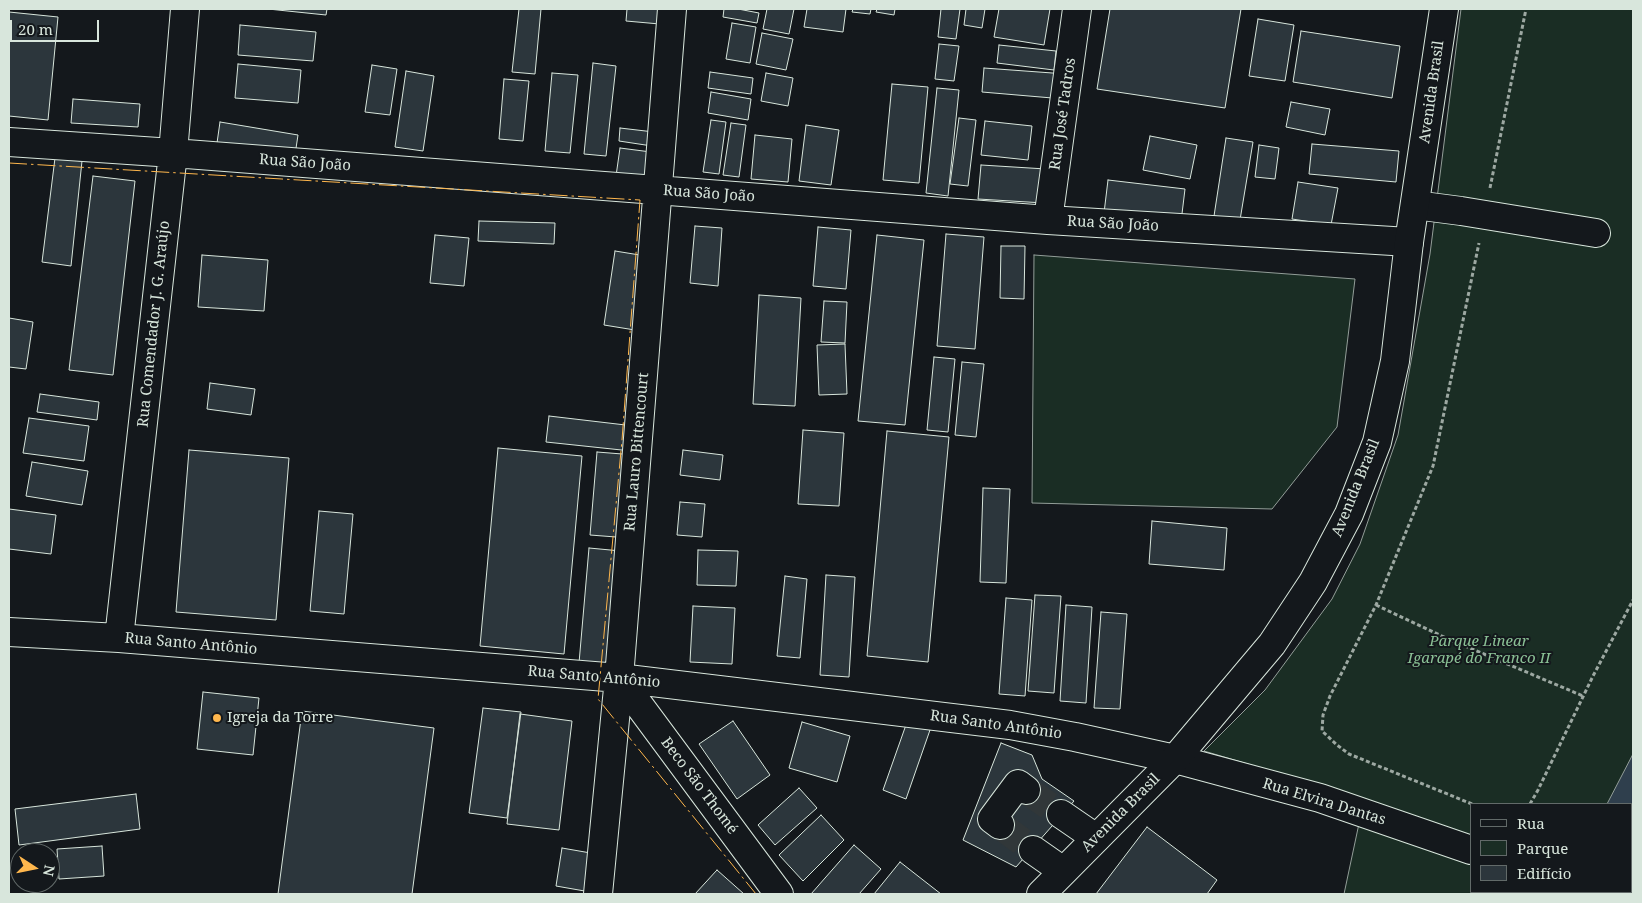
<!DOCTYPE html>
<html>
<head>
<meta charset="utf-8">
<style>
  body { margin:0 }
  #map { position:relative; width:1642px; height:903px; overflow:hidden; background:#14181c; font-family:"Noto Serif",serif }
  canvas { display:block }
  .frame { position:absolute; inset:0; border:10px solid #d8e6dc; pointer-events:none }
  .legend { position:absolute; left:1470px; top:803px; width:162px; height:90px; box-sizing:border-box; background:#14181c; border:1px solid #626a69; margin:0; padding:6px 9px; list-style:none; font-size:15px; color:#d8e6dc }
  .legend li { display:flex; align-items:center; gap:10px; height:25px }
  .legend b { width:25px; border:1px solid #626a69 }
  .north { position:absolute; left:10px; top:843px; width:50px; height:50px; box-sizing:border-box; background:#14181c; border:1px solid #626a69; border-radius:50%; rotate:101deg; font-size:14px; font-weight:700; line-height:20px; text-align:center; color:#d8e6dc }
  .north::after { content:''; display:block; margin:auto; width:18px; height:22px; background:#ffb74d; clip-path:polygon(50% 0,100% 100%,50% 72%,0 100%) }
  .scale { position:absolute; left:10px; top:20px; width:89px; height:22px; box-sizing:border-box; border:2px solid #d8e6dc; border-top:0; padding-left:6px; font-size:15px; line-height:18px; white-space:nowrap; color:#d8e6dc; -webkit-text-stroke:4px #14181c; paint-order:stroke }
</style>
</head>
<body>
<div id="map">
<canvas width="1642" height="903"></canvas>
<div class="frame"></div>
<ul class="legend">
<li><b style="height:6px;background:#14181c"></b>Rua</li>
<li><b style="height:14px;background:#1a2d24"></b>Parque</li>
<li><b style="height:14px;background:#2c363c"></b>Edifício</li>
</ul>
<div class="north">N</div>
<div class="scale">20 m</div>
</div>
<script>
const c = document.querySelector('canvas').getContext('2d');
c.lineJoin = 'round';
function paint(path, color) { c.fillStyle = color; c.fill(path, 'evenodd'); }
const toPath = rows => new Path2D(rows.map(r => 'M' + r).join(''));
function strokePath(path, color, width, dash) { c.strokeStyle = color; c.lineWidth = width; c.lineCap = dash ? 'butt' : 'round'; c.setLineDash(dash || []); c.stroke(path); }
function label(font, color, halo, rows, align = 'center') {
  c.font = font + ' "Noto Serif",serif'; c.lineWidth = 4; c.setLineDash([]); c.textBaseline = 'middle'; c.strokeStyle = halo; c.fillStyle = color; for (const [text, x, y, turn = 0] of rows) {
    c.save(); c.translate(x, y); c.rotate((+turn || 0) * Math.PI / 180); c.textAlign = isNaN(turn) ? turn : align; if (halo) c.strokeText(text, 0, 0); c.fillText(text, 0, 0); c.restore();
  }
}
const green = toPath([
  [1461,9,1633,9,1633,894,1344,894,1364,800,1315,784,1204,751,1265,690,1332,599,1360,544,1398,435,1430,254,1461,9],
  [1471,804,1631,804,1631,892,1471,892,1471,804],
  [1034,255,1355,279,1337,427,1272,509,1032,503,1034,255]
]);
paint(green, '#1a2d24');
strokePath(green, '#939e99', 1);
const water = toPath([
  [1633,754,1633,894,1552,894,1554,892,1631,892,1631,804,1607,804,1633,754]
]);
paint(water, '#2f3f4d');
strokePath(water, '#939e99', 1);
const building = toPath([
  [268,9,327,9,326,15,268,9],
  [519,9,541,9,535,74,512,72,519,9],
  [627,9,673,9,671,25,626,21,627,9],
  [724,9,738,9,759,13,757,23,723,17,724,9],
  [767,9,794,9,789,34,763,29,767,9],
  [807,9,846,9,843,32,804,27,807,9],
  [853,9,871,9,870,14,852,12,853,9],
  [877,9,895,9,894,15,876,12,877,9],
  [941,9,960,9,956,39,938,37,941,9],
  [966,9,985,9,982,28,964,25,966,9],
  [999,9,1050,9,1044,45,994,37,999,9],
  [1110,9,1241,9,1225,108,1097,89,1110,9],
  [9,12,58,17,48,120,9,116,9,12],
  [1258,19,1294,25,1285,81,1249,76,1258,19],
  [732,23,756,27,750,63,726,59,732,23],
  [240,25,316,32,313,61,238,55,240,25],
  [1301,31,1400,46,1392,98,1293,82,1301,31],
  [762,33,793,39,786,70,756,64,762,33],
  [939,44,959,46,954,81,935,79,939,44],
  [999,45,1056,51,1054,70,997,63,999,45],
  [593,63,616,66,606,156,584,154,593,63],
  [238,64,301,70,298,103,235,98,238,64],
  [372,65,397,69,390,115,365,112,372,65],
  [984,68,1066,74,1064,99,982,92,984,68],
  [406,71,434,76,423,151,395,147,406,71],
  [710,72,753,78,751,94,708,88,710,72],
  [552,73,578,75,570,153,545,151,552,73],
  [766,73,793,78,788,106,761,101,766,73],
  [504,79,529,81,523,141,499,139,504,79],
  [892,84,928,87,919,183,883,180,892,84],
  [937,88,959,90,948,196,926,193,937,88],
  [711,92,751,99,748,120,708,113,711,92],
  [73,99,140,104,138,127,71,123,73,99],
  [1291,102,1330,109,1325,135,1286,127,1291,102],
  [959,118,976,120,968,186,950,184,959,118],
  [711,120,726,122,719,174,703,172,711,120],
  [985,121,1032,126,1028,160,981,155,985,121],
  [220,122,298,135,295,155,217,143,220,122],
  [731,123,746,125,739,177,723,175,731,123],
  [806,125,839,130,831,185,799,181,806,125],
  [620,128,654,132,652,146,619,141,620,128],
  [755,135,792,139,788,182,751,179,755,135],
  [1150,136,1197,145,1190,179,1143,170,1150,136],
  [1226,138,1253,142,1240,220,1214,216,1226,138],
  [1312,144,1399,151,1396,182,1309,174,1312,144],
  [1259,145,1279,148,1275,179,1255,177,1259,145],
  [620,148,651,152,648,180,616,176,620,148],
  [55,158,82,161,71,266,42,262,55,158],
  [981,165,1046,169,1044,203,978,199,981,165],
  [93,176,135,181,113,375,69,370,93,176],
  [1108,180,1185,189,1181,222,1104,213,1108,180],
  [1298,182,1338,188,1331,225,1292,219,1298,182],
  [479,221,555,223,554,244,478,241,479,221],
  [695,226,722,228,718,286,690,283,695,226],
  [818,227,851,230,846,289,813,286,818,227],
  [946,234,984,237,975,349,937,346,946,234],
  [435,235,469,238,464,286,430,283,435,235],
  [877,235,924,240,905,425,858,421,877,235],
  [1001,246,1025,246,1024,299,1000,298,1001,246],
  [615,251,652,257,641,331,604,325,615,251],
  [202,255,268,260,264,311,198,307,202,255],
  [759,295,801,298,795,406,753,404,759,295],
  [824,301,847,302,845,343,821,342,824,301],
  [9,318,33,322,26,369,9,367,9,318],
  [845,344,847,394,819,395,817,345,845,344],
  [934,357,955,359,948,432,927,430,934,357],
  [962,362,984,364,976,437,955,435,962,362],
  [210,383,255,389,251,415,207,409,210,383],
  [40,394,99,402,97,420,37,412,40,394],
  [549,416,634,426,631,451,546,442,549,416],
  [29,418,89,426,84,461,23,453,29,418],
  [803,430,844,433,839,506,798,504,803,430],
  [887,431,949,437,928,662,867,656,887,431],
  [498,448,582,456,564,654,480,646,498,448],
  [189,450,289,458,276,620,176,612,189,450],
  [683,450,723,455,720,480,680,475,683,450],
  [597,452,635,455,629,538,590,535,597,452],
  [32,462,88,471,82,505,26,496,32,462],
  [983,488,1010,489,1006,583,980,582,983,488],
  [680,502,705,504,702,537,677,535,680,502],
  [9,509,56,515,51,554,9,549,9,509],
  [319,511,353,514,344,614,310,611,319,511],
  [1152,521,1227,528,1224,570,1149,564,1152,521],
  [589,548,621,551,611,665,579,663,589,548],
  [698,550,738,551,736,586,697,585,698,550],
  [826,575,855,577,849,677,820,675,826,575],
  [785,576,807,579,800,658,777,656,785,576],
  [1035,595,1061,596,1054,693,1028,691,1035,595],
  [1006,598,1032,600,1025,696,999,694,1006,598],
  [1066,605,1092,607,1086,703,1060,701,1066,605],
  [693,606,735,608,732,664,690,662,693,606],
  [1101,612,1127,614,1120,709,1094,708,1101,612],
  [203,692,259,698,253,755,197,749,203,692],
  [483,708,521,712,507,818,469,813,483,708],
  [302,711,434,728,412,894,278,894,302,711],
  [520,714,572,721,559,830,507,824,520,714],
  [733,721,770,775,737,799,699,744,733,721],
  [802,722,850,736,837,782,789,768,802,722],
  [907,722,930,730,906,799,883,790,907,722],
  [1001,743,1032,755,1042,779,1074,801,1016,867,963,840,1001,743],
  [799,788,817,808,775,845,758,825,799,788],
  [136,794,140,829,19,845,15,809,136,794],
  [821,815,844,840,803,881,779,855,821,815],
  [1147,827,1217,880,1207,894,1096,894,1147,827],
  [854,845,881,869,859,894,811,894,854,845],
  [102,846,104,876,59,879,57,849,102,846],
  [562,848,602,855,596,893,556,886,562,848],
  [900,862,941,894,874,894,900,862],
  [717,870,744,894,695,894,717,870]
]);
paint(building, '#2c363c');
strokePath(building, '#d8e6dc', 1);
strokePath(toPath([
  [1026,790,1061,814],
  [1000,825,1033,850]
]), '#313739', 28, [28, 14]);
const minor = toPath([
  [9,142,173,153,1048,220,1409,242],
  [1415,205,1461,211,1596,233],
  [1048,220,1077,9],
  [9,632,119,638,619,678,1010,725,1075,737,1175,759,1320,798,1471,850],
  [119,638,173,153,185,9],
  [619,678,779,894],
  [1061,814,1096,838],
  [1000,825,992,819,1018,784,1026,790],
  [1033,850,1063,871],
  [1589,892,1596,894],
  [598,894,619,678,672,9]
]);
const highway = toPath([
  [1041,894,1175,759,1272,644,1313,582,1349,514,1377,442,1395,361,1409,242,1444,9]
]);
strokePath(minor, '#d8e6dc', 30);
strokePath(highway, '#d8e6dc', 30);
strokePath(toPath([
  [1490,188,1526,9],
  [1376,605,1446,638,1583,696],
  [1472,804,1349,754,1337,745,1322,731,1323,715,1330,696,1376,605,1433,466,1479,243],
  [1530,804,1538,790,1593,676,1633,600]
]), '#9da8a2', 3, [4, 2.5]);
strokePath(minor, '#14181c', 28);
strokePath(highway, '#14181c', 28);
strokePath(toPath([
  [9,163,640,200,622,440,598,699,756,894]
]), '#ffb74d', 1, [18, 4, 2.5, 4]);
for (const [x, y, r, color] of [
  [217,718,5,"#ffb74d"]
]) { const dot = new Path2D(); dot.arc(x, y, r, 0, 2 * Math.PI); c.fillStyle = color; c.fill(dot); strokePath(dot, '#14181c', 2); }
label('15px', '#d8e6dc', '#14181c', [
  ["Avenida Brasil",1432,92,-82],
  ["Rua José Tadros",1063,114,-82],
  ["Rua São João",305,163,4],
  ["Rua São João",709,194,4],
  ["Rua São João",1113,224,3],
  ["Rua Comendador J. G. Araújo",154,324,-84],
  ["Rua Lauro Bittencourt",637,452,-85],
  ["Avenida Brasil",1356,488,-68],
  ["Rua Santo Antônio",191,644,5],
  ["Rua Santo Antônio",594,677,5],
  ["Rua Santo Antônio",996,725,8],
  ["Beco São Thomé",699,786,53],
  ["Rua Elvira Dantas",1324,802,17],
  ["Avenida Brasil",1121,813,-45]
]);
label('italic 15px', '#8ac095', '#14181c', [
  ["Parque Linear",1479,642],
  ["Igarapé do Franco II",1479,659]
]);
label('15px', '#d8e6dc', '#14181c', [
  ["Igreja da Torre",227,718]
], 'left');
</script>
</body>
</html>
